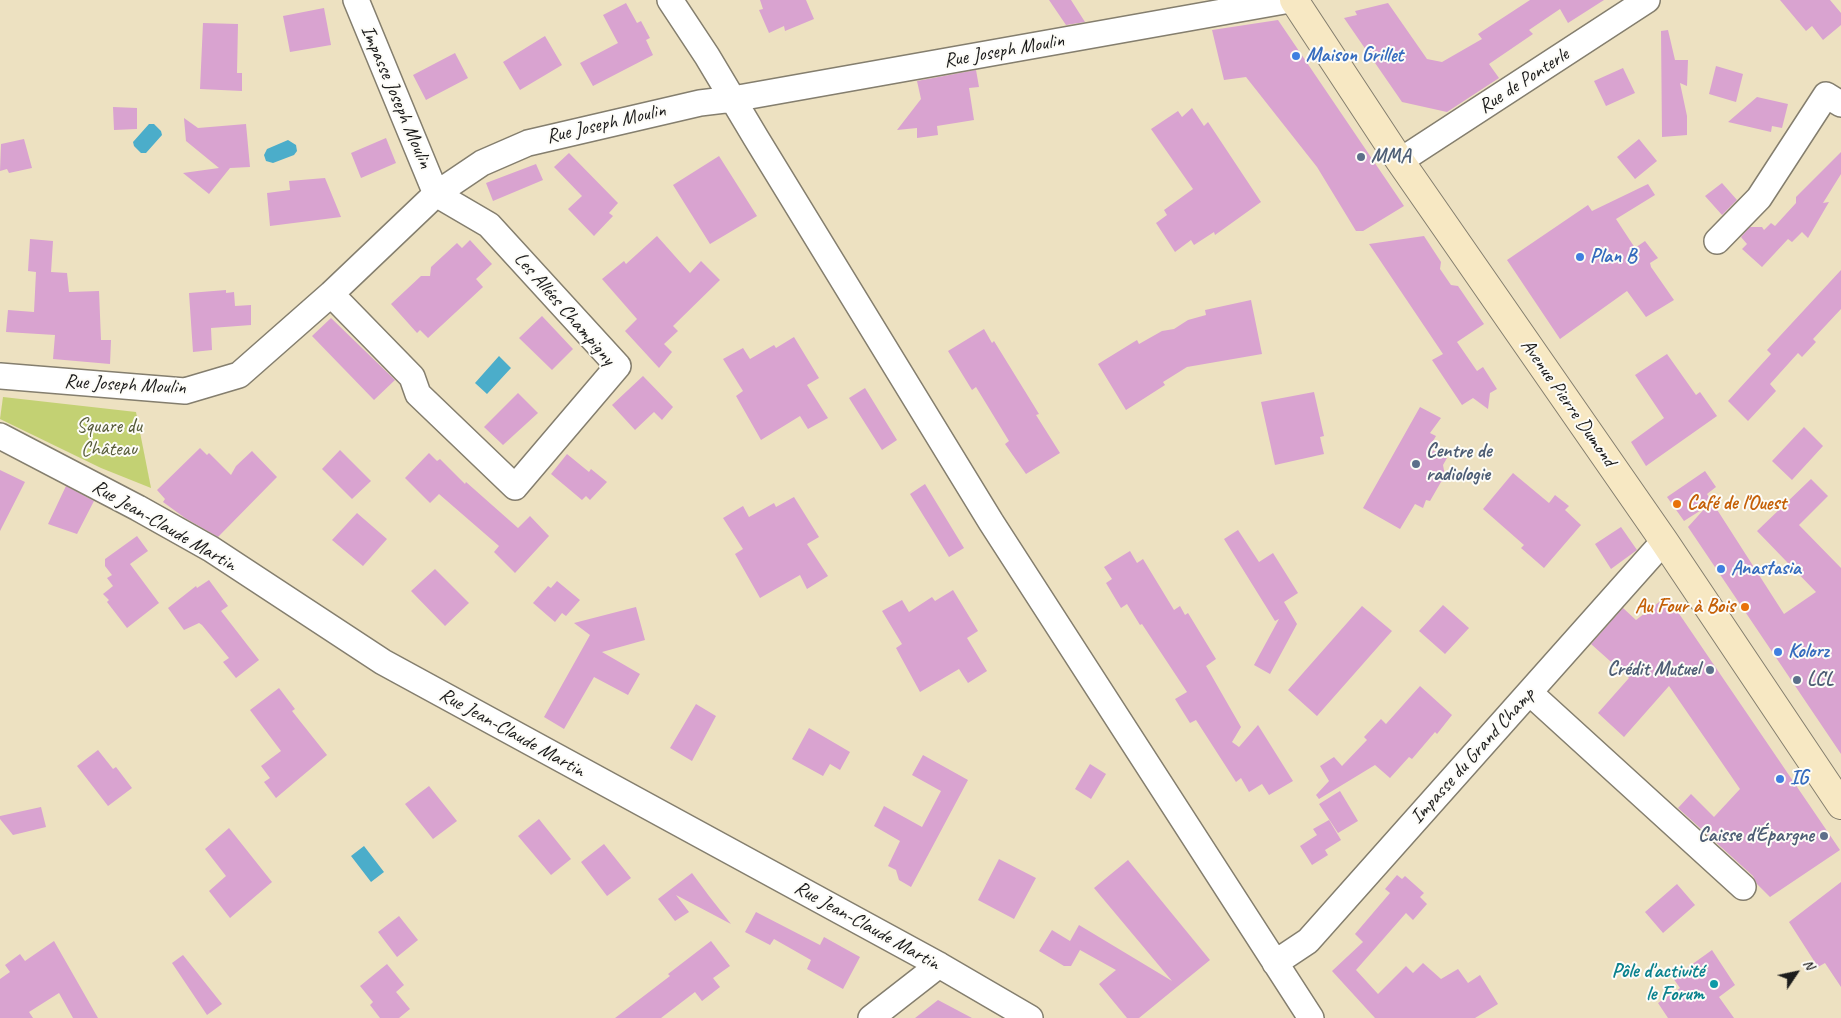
<!DOCTYPE html>
<html>
<head>
<meta charset="utf-8">
<style>
  body { margin:0 }
  #map { position:relative; width:1841px; height:1018px; overflow:hidden; background:#ede1c1; font-family:Caveat,sans-serif }
  canvas { display:block }
  .north { position:absolute; left:1771px; top:948px; width:50px; height:50px; -webkit-text-stroke:4px #fdfcf7; paint-order:stroke; rotate:56deg; font-size:14px; font-weight:700; line-height:20px; text-align:center; color:#1c1c1c }
  .north::after { content:''; display:block; margin:auto; width:18px; height:22px; background:#1c1c1c; clip-path:polygon(50% 0,100% 100%,50% 72%,0 100%) }
</style>
</head>
<body>
<div id="map">
<canvas width="1841" height="1018"></canvas>
<div class="north">N</div>
</div>
<script>
const c = document.querySelector('canvas').getContext('2d');
c.lineJoin = 'round';
function paint(path, color) { c.fillStyle = color; c.fill(path, 'evenodd'); }
const toPath = rows => new Path2D(rows.map(r => 'M' + r).join(''));
function strokePath(path, color, width, dash) { c.strokeStyle = color; c.lineWidth = width; c.lineCap = dash ? 'butt' : 'round'; c.setLineDash(dash || []); c.stroke(path); }
function label(font, color, halo, rows, align = 'center') {
  c.font = font + ' Caveat,sans-serif'; c.lineWidth = 4; c.setLineDash([]); c.textBaseline = 'middle'; c.strokeStyle = halo; c.fillStyle = color; for (const [text, x, y, turn = 0] of rows) {
    c.save(); c.translate(x, y); c.rotate((+turn || 0) * Math.PI / 180); c.textAlign = isNaN(turn) ? turn : align; if (halo) c.strokeText(text, 0, 0); c.fillText(text, 0, 0); c.restore();
  }
}
paint(toPath([
  [3,397,136,412,151,488,101,468,0,419]
]), '#c3d173');
paint(toPath([
  [149,124,154,124,161,131,162,135,146,153,141,153,134,146,133,142],
  [288,140,296,145,297,151,294,155,273,163,266,161,264,155,267,149],
  [499,356,511,368,487,394,475,383],
  [364,846,384,872,371,882,351,856]
]), '#4badca');
paint(toPath([
  [760,0,806,0,814,19,785,31,784,26,769,33,759,10,763,9],
  [1049,0,1071,0,1085,22,1066,25],
  [1530,0,1604,0,1568,23,1560,9,1529,30,1533,34,1489,64,1499,78,1447,112,1402,102,1344,18,1357,15,1355,11,1388,3,1427,59,1442,62,1482,39,1478,34],
  [1780,0,1830,0,1841,13,1841,25,1823,40,1812,26,1806,31],
  [626,3,637,23,641,21,650,38,646,40,653,55,593,86,580,63,618,43,603,15],
  [324,8,331,45,290,52,283,16],
  [1278,20,1404,206,1363,231,1356,231,1317,167,1246,77,1224,80,1212,30],
  [203,23,238,24,237,73,242,73,242,91,200,89],
  [1668,30,1675,60,1688,60,1687,86,1680,83,1687,116,1687,135,1662,137,1661,31],
  [545,36,562,65,520,90,503,62],
  [455,53,468,78,426,100,413,75],
  [1716,66,1743,74,1736,102,1709,94],
  [1623,68,1635,93,1606,106,1594,81],
  [976,70,979,87,969,88,974,120,937,126,938,135,917,138,917,128,897,130,921,99,917,81],
  [1757,97,1788,104,1782,128,1772,126,1771,132,1728,122],
  [113,107,137,108,137,129,114,130],
  [1192,108,1204,126,1208,122,1261,202,1215,235,1214,232,1194,245,1191,240,1175,252,1156,223,1167,215,1164,210,1193,189,1151,129,1178,111,1182,117],
  [184,118,198,128,246,124,250,167,230,168,209,194,183,173,219,168,186,141],
  [386,138,396,163,361,178,351,153],
  [24,139,32,168,9,173,7,169,0,171,1,144],
  [1639,139,1657,161,1635,179,1617,157],
  [1841,152,1841,174,1823,203,1829,202,1808,238,1802,232,1792,242,1788,239,1762,267,1742,249,1747,244,1741,237,1750,227,1762,227,1764,230,1771,223,1775,226,1796,203,1796,197],
  [569,153,618,203,609,213,613,216,594,236,568,209,582,196,554,167],
  [719,156,757,216,710,244,673,185],
  [536,164,543,180,493,201,486,183],
  [325,178,341,217,270,226,267,193,290,190,289,181],
  [1722,183,1737,200,1722,215,1705,196],
  [1648,184,1655,195,1616,219,1635,248,1645,241,1658,258,1650,263,1651,267,1674,300,1646,317,1627,291,1560,339,1507,260,1588,205,1592,211],
  [657,236,690,273,701,261,720,280,673,326,678,331,664,344,672,352,659,368,625,331,637,319,602,279,624,261,626,264],
  [1424,236,1441,262,1440,269,1451,285,1458,286,1484,324,1457,342,1477,371,1483,367,1497,389,1490,393,1488,409,1473,398,1462,405,1432,360,1443,354,1369,244],
  [30,239,53,241,51,272,67,273,69,292,99,291,101,340,111,340,110,364,53,359,55,335,6,332,8,310,34,312,36,272,28,271],
  [470,240,492,264,476,279,483,287,428,338,420,330,417,333,391,304,421,276,430,276,431,267,457,243,462,248],
  [1841,270,1841,309,1813,339,1816,342,1802,357,1798,353,1770,384,1776,391,1748,421,1728,401,1771,354,1767,350],
  [226,290,226,293,234,292,235,306,251,305,251,325,211,328,212,350,193,352,189,293],
  [1251,300,1262,354,1187,367,1163,382,1165,385,1126,410,1098,364,1137,340,1139,344,1162,331,1174,329,1188,320,1206,315,1205,310],
  [542,316,573,349,552,370,519,338],
  [331,318,395,380,374,400,312,336],
  [984,329,992,343,994,341,1039,414,1036,415,1060,453,1026,474,1005,444,1009,441,976,387,972,390,948,351],
  [794,337,819,378,807,385,828,418,808,429,800,416,761,440,736,396,743,391,723,359,743,348,750,359,774,345,776,348],
  [1667,354,1696,395,1700,392,1717,416,1646,466,1631,442,1664,418,1635,375],
  [643,376,673,407,662,420,654,412,635,430,612,405],
  [865,388,897,440,882,450,849,398],
  [1314,392,1324,436,1320,437,1324,454,1275,465,1261,402],
  [518,393,538,413,503,445,484,427],
  [1420,407,1441,418,1430,433,1436,436,1429,448,1447,458,1443,465,1446,481,1441,482,1430,501,1426,500,1423,508,1415,504,1400,529,1363,508],
  [1804,427,1823,446,1792,480,1772,461],
  [200,448,207,455,209,453,231,475,236,466,252,451,277,477,218,537,185,518,163,502,165,499,157,490],
  [340,450,371,481,352,499,322,469],
  [429,453,437,461,440,459,465,484,466,482,518,528,530,516,549,536,515,573,494,552,499,546,439,494,430,503,405,478],
  [567,454,589,472,591,469,607,482,590,500,586,496,582,500,551,474],
  [0,470,25,482,0,531],
  [1705,471,1716,487,1707,494,1784,614,1816,592,1757,531,1811,479,1828,496,1799,525,1841,568,1841,754,1688,527,1706,507,1684,521,1667,497],
  [1513,473,1549,503,1555,495,1569,506,1565,510,1581,525,1544,568,1521,548,1524,545,1483,509],
  [925,484,964,548,949,557,910,494],
  [66,486,94,501,77,534,48,524],
  [794,497,819,537,807,544,828,576,807,589,800,575,760,598,735,554,743,549,723,518,743,506,749,517,774,503,776,507],
  [357,513,387,539,363,566,332,540],
  [1621,527,1637,550,1611,569,1595,544],
  [1238,530,1259,562,1273,553,1298,593,1284,602,1297,624,1270,674,1254,665,1279,619,1275,621,1224,539],
  [137,536,148,551,130,564,159,603,127,628,107,602,109,600,103,594,113,586,107,578,112,575,105,566,105,559],
  [1130,551,1137,563,1143,559,1174,610,1180,606,1185,615,1188,613,1216,659,1206,666,1241,727,1232,742,1239,747,1258,725,1293,781,1269,795,1262,784,1249,792,1241,778,1236,782,1196,720,1190,723,1175,699,1187,692,1142,624,1140,625,1127,604,1121,608,1106,583,1112,579,1104,567],
  [435,569,469,603,445,626,411,591],
  [209,580,228,606,221,611,259,660,236,678,223,662,229,658,202,625,199,623,184,630,168,608,196,586,197,588],
  [557,581,580,600,566,616,562,613,555,622,533,603,548,586,551,588],
  [953,590,978,631,967,638,987,671,968,683,959,669,920,692,896,648,902,644,882,611,902,600,909,612,932,597,935,601],
  [1667,596,1840,850,1770,897,1757,884,1753,876,1678,808,1691,794,1714,817,1740,789,1669,686,1624,737,1598,713,1629,678,1591,644,1623,608,1636,620],
  [1443,605,1469,628,1445,654,1419,631],
  [1362,606,1392,631,1317,716,1288,690],
  [636,607,645,640,602,652,640,674,628,695,594,677,564,729,544,717,590,635,574,623],
  [1420,686,1452,715,1437,734,1435,732,1412,759,1409,757,1390,778,1375,765,1319,799,1316,795,1329,781,1320,766,1334,757,1342,766,1367,740,1364,737,1381,719,1386,724],
  [279,688,295,709,292,711,327,755,276,798,264,782,270,778,261,766,281,751,250,710],
  [696,704,716,716,692,761,670,748],
  [809,728,850,752,840,770,830,764,823,776,792,759],
  [98,750,113,769,116,767,132,788,108,806,77,766],
  [923,755,968,780,911,887,899,880,896,870,888,866,900,841,874,826,884,806,922,827,941,791,912,775],
  [1090,764,1106,774,1091,799,1075,789],
  [429,786,457,821,433,839,405,804],
  [1340,791,1358,821,1338,833,1319,804],
  [41,807,46,827,13,835,0,819,0,816],
  [539,819,571,859,551,875,518,836],
  [1329,820,1341,840,1325,850,1328,855,1312,865,1300,846,1317,835,1313,829],
  [229,828,272,882,230,918,209,891,226,876,205,849],
  [604,844,631,878,607,896,581,862],
  [999,859,1036,878,1014,919,978,900],
  [1128,860,1210,960,1139,1018,1127,1018,1099,984,1116,970,1080,950,1071,966,1064,966,1039,951,1052,930,1070,941,1079,925,1172,981,1094,888],
  [692,873,709,896,731,924,676,895,689,912,675,921,658,899],
  [1397,875,1402,879,1405,876,1424,893,1420,897,1427,904,1413,920,1406,913,1356,970,1378,994,1406,966,1413,973,1423,963,1441,979,1458,969,1468,983,1480,975,1498,1004,1475,1018,1375,1018,1332,971,1363,942,1355,934,1390,893,1385,889],
  [1841,882,1841,987,1825,963,1818,967,1789,922],
  [1677,884,1695,905,1663,933,1645,912],
  [756,912,820,945,824,937,860,957,843,989,807,969,811,960,774,939,770,945,745,932],
  [399,916,418,940,397,957,378,932],
  [54,941,98,1018,73,1018,59,993,29,1012,33,1018,0,1018,0,979,10,972,5,965,20,954,25,961],
  [711,941,730,966,713,978,720,987,702,1001,695,992,661,1018,615,1018,670,976,668,974],
  [1712,950,1735,985,1719,997,1734,1018,1668,1018,1658,1003,1680,988,1673,978],
  [183,955,222,1004,207,1015,172,963],
  [387,964,404,985,396,992,410,1009,399,1018,380,1018,370,1005,373,1002,360,986],
  [938,1000,972,1018,915,1018]
]), '#d9a3d0');
const street = toPath([
  [670,0,707,56,756,138,991,522,1311,1018],
  [1400,161,1647,0],
  [1717,241,1759,198,1826,95,1841,104],
  [331,294,412,377,418,394,515,487,618,366,489,225,436,194,356,0],
  [0,376,185,391,239,375,331,294,436,194,482,163,528,143,700,103,733,99,1290,0],
  [0,436,138,508,211,549,383,662,939,965,1030,1018],
  [1530,693,1743,887],
  [1275,963,1308,941,1664,541],
  [871,1018,939,965]
]);
const secondary = toPath([
  [1294,0,1400,161,1664,541,1841,805]
]);
strokePath(street, '#847e6e', 28);
strokePath(secondary, '#847e6e', 30);
strokePath(street, '#fff', 25);
strokePath(secondary, '#f7e8c3', 28);
for (const [x, y, r, color] of [
  [1296,56,5,"#3f7fe0"],
  [1361,157,5,"#5c6f8a"],
  [1580,257,5,"#3f7fe0"],
  [1416,464,5,"#5c6f8a"],
  [1677,504,5,"#e8710a"],
  [1721,569,5,"#3f7fe0"],
  [1745,607,5,"#e8710a"],
  [1778,652,5,"#3f7fe0"],
  [1710,670,5,"#5c6f8a"],
  [1797,680,5,"#5c6f8a"],
  [1780,779,5,"#3f7fe0"],
  [1824,836,5,"#5c6f8a"],
  [1714,984,5,"#0f9aa8"]
]) { const dot = new Path2D(); dot.arc(x, y, r, 0, 2 * Math.PI); c.fillStyle = color; c.fill(dot); strokePath(dot, '#fdfcf7', 2); }
label('20px', '#1c1c1c', '#fdfcf7', [
  ["Rue Joseph Moulin",1004,51,-10],
  ["Rue de Ponterle",1524,81,-33],
  ["Impasse Joseph Moulin",396,97,67],
  ["Rue Joseph Moulin",606,124,-13],
  ["Les Allées Champigny",564,309,49],
  ["Rue Joseph Moulin",125,385,3],
  ["Avenue Pierre Dumond",1568,403,55],
  ["Rue Jean-Claude Martin",164,526,30],
  ["Rue Jean-Claude Martin",512,733,29],
  ["Impasse du Grand Champ",1473,756,-48],
  ["Rue Jean-Claude Martin",867,926,29]
]);
label('bold 20px', '#366cbe', '#fdfcf7', [
  ["Maison Grillet",1306,56],
  ["Plan B",1590,257],
  ["Anastasia",1731,569],
  ["Kolorz",1788,652],
  ["IG",1790,779]
], 'left');
label('bold 20px', '#4e5e75', '#fdfcf7', [
  ["MMA",1371,157],
  ["Centre de",1426,452],
  ["radiologie",1426,475],
  ["Crédit Mutuel",1700,670,"right"],
  ["LCL",1807,680],
  ["Caisse d'Épargne",1814,836,"right"]
], 'left');
label('20px', '#565b3a', '#fdfcf7', [
  ["Square du",109,427],
  ["Château",109,450]
]);
label('bold 20px', '#c56008', '#fdfcf7', [
  ["Café de l'Ouest",1687,504],
  ["Au Four à Bois",1735,607,"right"]
], 'left');
label('bold 20px', '#0d838f', '#fdfcf7', [
  ["Pôle d'activité",1704,972],
  ["le Forum",1704,995]
], 'right');
</script>
</body>
</html>
